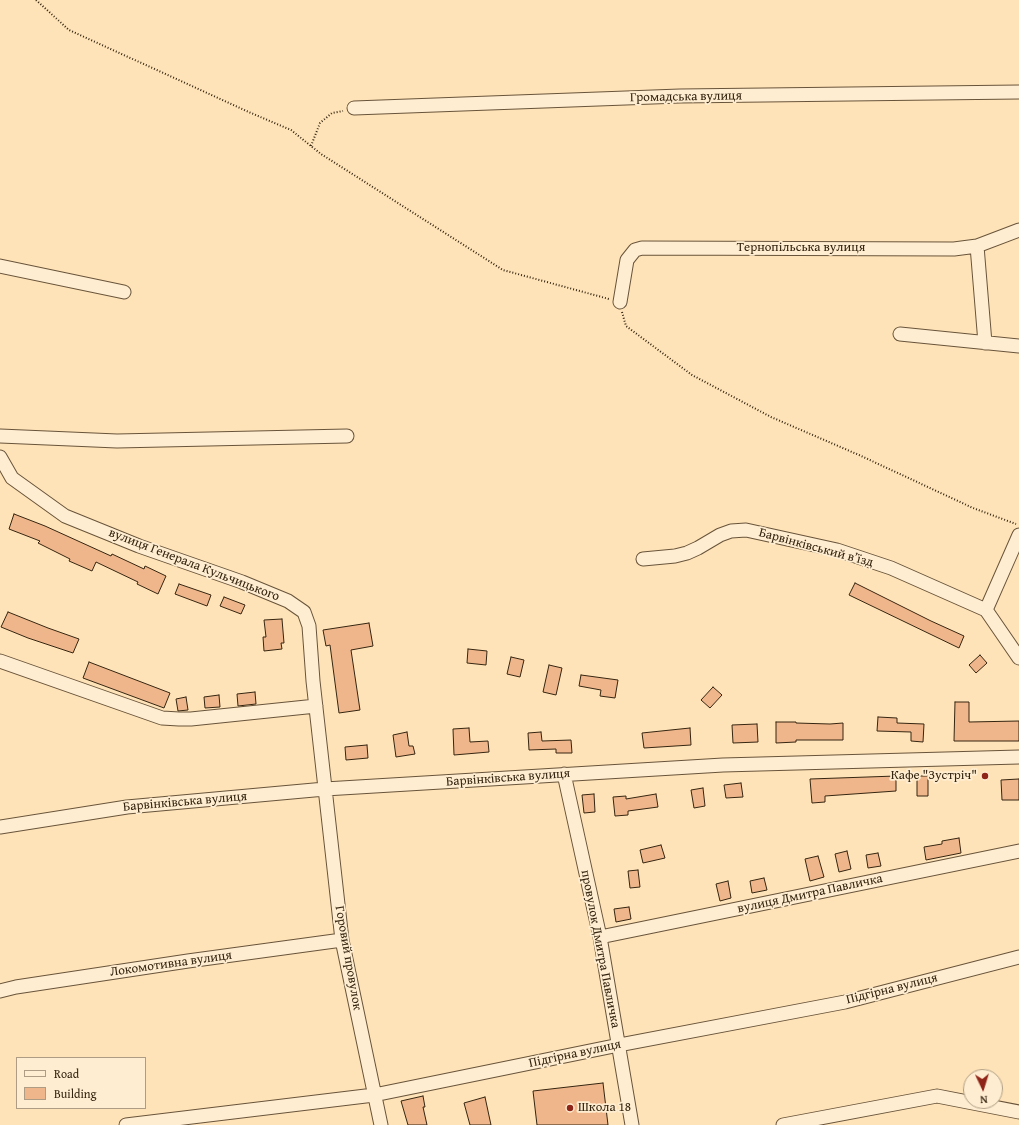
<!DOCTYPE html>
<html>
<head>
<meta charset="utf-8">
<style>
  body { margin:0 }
  #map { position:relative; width:1019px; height:1125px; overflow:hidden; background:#ffe3b8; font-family:"Gentium Book Plus",serif }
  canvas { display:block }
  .legend { position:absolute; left:16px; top:1057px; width:130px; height:52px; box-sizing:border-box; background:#ffedd1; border:1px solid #ae9d84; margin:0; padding:5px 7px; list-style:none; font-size:12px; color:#352510 }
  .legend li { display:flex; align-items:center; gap:8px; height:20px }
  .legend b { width:20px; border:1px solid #ae9d84 }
  .north { position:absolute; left:963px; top:1069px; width:40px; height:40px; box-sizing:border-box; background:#ffedd1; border:1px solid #ae9d84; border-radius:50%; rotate:176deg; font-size:11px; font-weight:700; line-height:16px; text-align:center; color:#352510 }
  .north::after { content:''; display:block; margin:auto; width:14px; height:18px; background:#8f2418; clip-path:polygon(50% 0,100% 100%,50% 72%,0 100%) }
</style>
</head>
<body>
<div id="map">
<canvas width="1019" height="1125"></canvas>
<ul class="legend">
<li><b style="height:5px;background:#ffedd1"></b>Road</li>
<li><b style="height:11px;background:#efb68b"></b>Building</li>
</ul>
<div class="north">N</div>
</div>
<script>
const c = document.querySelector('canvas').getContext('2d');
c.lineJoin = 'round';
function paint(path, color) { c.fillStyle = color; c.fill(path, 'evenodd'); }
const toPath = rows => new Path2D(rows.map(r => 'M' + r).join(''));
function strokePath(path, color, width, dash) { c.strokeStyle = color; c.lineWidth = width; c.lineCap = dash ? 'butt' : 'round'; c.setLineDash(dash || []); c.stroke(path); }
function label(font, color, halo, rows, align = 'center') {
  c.font = font + ' "Gentium Book Plus",serif'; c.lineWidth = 3.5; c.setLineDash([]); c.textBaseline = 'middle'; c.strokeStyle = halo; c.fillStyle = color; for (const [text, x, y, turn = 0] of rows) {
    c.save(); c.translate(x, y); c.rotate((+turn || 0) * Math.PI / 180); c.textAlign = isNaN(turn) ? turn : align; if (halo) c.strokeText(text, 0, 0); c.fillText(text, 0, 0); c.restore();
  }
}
const building = toPath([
  [14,514,45,526,111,556,112,554,144,569,145,566,166,576,158,594,137,584,138,582,96,562,92,571,69,561,70,559,38,543,40,541,9,529,14,514],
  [855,583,931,621,964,636,959,648,849,595,855,583],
  [179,584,211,595,207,606,175,594,179,584],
  [224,597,245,605,241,614,220,606,224,597],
  [8,612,48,628,79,639,73,653,28,638,1,627,8,612],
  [282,619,284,643,281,643,282,649,264,651,263,637,266,637,264,620,282,619],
  [369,623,373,646,351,650,360,710,339,713,330,645,326,646,323,630,369,623],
  [468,649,487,651,486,665,467,663,468,649],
  [980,655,987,663,976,673,969,665,980,655],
  [511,657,524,660,520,677,507,674,511,657],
  [89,662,170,693,164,708,83,678,89,662],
  [549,665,562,668,556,695,543,692,549,665],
  [581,675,618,680,615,698,600,696,601,690,579,686,581,675],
  [713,687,722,695,710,708,701,700,713,687],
  [255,692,256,704,238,706,237,694,255,692],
  [219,695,220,707,205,708,204,697,219,695],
  [186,697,188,710,178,711,176,699,186,697],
  [955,702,969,702,969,722,1019,721,1019,741,954,741,955,702],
  [878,717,897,718,897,723,924,724,923,742,911,741,911,732,877,731,878,717],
  [776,722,796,722,796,723,830,724,843,723,843,740,796,740,796,742,776,743,776,722],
  [757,724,758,742,733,743,732,725,757,724],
  [469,728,470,742,488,741,489,752,454,755,453,729,469,728],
  [690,728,691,745,644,748,642,733,690,728],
  [407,732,409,746,413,746,415,754,396,757,393,735,407,732],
  [541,732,542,741,571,740,572,753,556,753,556,749,529,750,528,733,541,732],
  [367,745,368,758,346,760,345,747,367,745],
  [896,776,896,791,825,796,825,802,812,803,810,779,896,776],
  [917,776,928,776,928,796,917,796,917,776],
  [1019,779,1019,800,1002,800,1001,780,1019,779],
  [741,783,743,797,726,798,724,785,741,783],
  [703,788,705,806,694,808,691,790,703,788],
  [594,794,595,812,584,813,582,795,594,794],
  [656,794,658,807,628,811,628,815,615,816,613,797,626,796,626,799,656,794],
  [959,838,961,853,926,860,924,847,942,844,942,841,959,838],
  [661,845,665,858,643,863,640,850,661,845],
  [847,851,851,869,839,872,835,854,847,851],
  [878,853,881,866,868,868,866,855,878,853],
  [818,856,824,877,810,881,805,859,818,856],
  [638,870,640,887,630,888,628,871,638,870],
  [764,878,767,890,752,893,750,881,764,878],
  [728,881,731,898,720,901,716,884,728,881],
  [629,907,631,919,616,922,614,909,629,907],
  [603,1083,608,1125,537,1125,533,1091,603,1083],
  [423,1096,425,1107,423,1107,427,1125,408,1125,401,1101,423,1096],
  [485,1097,491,1125,470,1125,464,1103,485,1097]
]);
paint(building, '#efb68b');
strokePath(building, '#352510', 1);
const minor = toPath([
  [354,108,680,96,1019,92],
  [977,246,985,343],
  [0,266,124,292],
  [620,302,627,260,635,250,642,248,954,249,977,246,1019,230],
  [900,334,1019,346],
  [0,436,117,441,347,436],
  [0,457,12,478,65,516,139,546,242,582,288,601,304,612,309,626,313,681,342,940,381,1125],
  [643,559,675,556,687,553,698,548,720,535,731,531,746,530,837,550,891,568,986,610,1019,658],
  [986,610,1019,535],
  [0,661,162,718,179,719,191,719,316,706],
  [564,774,600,937,632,1125],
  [0,827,127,807,325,789,723,765,1019,757],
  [600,937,1019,851],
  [0,991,16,987,188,961,342,940],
  [126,1125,374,1095,619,1045,845,1002,1019,957],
  [783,1125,937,1096,1019,1112]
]);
strokePath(minor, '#68543a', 15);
strokePath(toPath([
  [36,0,69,30,251,113,291,130,321,154,503,270,609,299],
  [311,146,320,123,332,113,343,111],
  [622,312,626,326,692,375,771,417,859,455,973,508,1016,524]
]), '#352510', 2, [1, 2]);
strokePath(minor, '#ffedd1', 13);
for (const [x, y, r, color] of [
  [985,776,4,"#8f2418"],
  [570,1108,4,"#8f2418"]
]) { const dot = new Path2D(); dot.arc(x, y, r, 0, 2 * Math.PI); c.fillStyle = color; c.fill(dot); strokePath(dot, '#ffedd1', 1.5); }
label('13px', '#352510', '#ffedd1', [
  ["Громадська вулиця",686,97,-1],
  ["Тернопільська вулиця",801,248],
  ["Барвінківський в’їзд",816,548,15],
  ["вулиця Генерала Кульчицького",194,565,21],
  ["Барвінківська вулиця",508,778,-4],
  ["Барвінківська вулиця",185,802,-5],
  ["вулиця Дмитра Павличка",810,894,-12],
  ["провулок Дмитра Павличка",600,949,79],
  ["Горовий провулок",348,958,80],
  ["Локомотивна вулиця",171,964,-8],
  ["Підгірна вулиця",892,989,-14],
  ["Підгірна вулиця",575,1054,-12]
]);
label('13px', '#352510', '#ffedd1', [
  ["Кафе \"Зустріч\"",977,776],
  ["Школа 18",578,1108,"left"]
], 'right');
</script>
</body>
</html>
